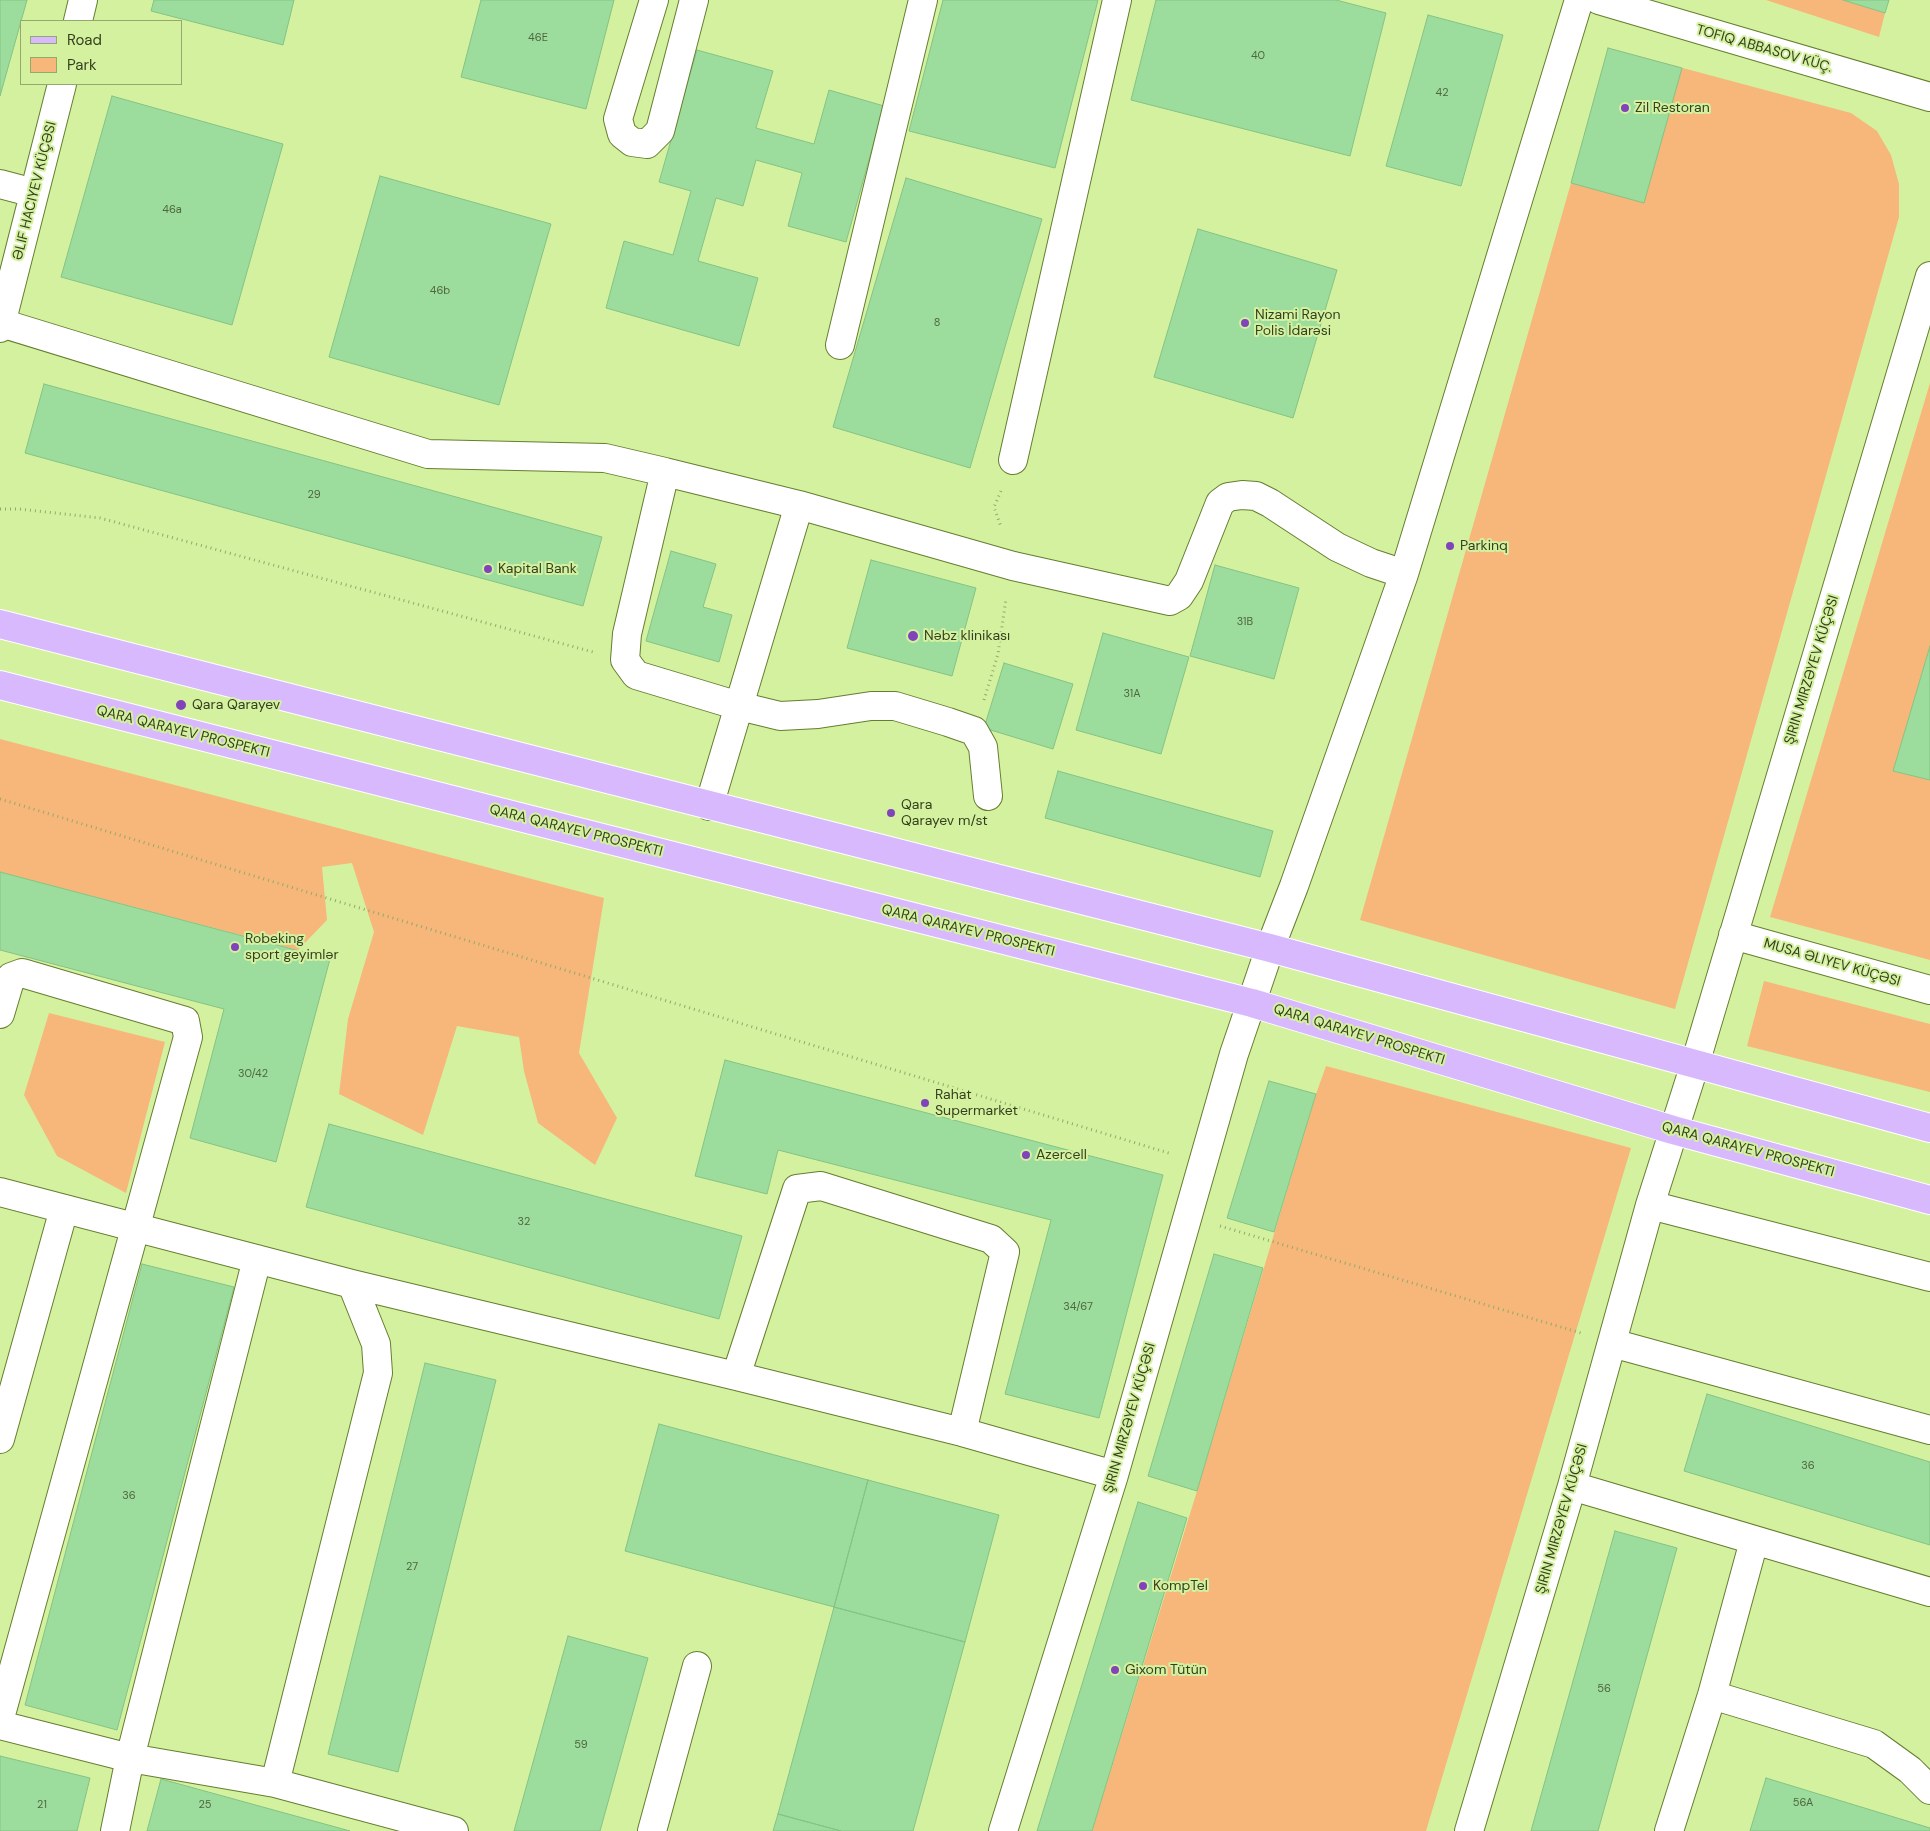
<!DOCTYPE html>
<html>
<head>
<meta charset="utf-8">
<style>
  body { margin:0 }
  #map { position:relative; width:1930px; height:1831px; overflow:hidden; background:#d4f1a0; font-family:"DM Sans",sans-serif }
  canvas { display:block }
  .legend { position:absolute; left:20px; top:20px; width:162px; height:65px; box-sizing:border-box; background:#d4f1a0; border:1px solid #94aa6c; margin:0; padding:6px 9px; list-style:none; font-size:15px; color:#35401f }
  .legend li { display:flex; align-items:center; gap:10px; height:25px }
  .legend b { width:25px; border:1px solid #94aa6c }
</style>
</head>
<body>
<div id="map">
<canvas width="1930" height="1831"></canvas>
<ul class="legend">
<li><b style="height:6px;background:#d9b9fd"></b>Road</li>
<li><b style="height:14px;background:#f7b77a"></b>Park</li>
</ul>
</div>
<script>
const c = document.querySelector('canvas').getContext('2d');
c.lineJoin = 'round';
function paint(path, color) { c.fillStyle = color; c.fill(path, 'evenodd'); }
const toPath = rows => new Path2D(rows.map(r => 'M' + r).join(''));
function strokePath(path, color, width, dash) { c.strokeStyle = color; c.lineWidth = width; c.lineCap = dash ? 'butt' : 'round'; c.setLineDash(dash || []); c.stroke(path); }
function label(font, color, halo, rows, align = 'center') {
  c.font = font + ' "DM Sans",sans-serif'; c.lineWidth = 4; c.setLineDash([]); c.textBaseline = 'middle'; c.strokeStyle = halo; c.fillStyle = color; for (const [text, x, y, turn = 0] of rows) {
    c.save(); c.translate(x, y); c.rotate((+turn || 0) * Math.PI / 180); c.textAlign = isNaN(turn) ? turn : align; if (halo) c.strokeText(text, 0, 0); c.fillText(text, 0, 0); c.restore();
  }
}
paint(toPath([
  [1766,0,1843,0,1885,13,1879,37],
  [1608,48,1851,113,1877,131,1891,155,1899,184,1899,217,1675,1009,1360,920,1571,183],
  [1930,383,1930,646,1893,771,1930,780,1930,960,1770,917],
  [0,739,604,898,579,1053,617,1118,595,1165,538,1123,524,1071,519,1037,457,1026,423,1135,339,1094,348,1019,374,932,352,863,322,867,327,920,298,950,0,872],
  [1764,981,1930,1024,1930,1092,1747,1046],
  [49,1013,165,1042,126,1193,57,1156,24,1095],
  [1326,1066,1631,1148,1426,1831,1092,1831,1197,1491,1316,1094]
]), '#f7b77a');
const building = toPath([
  [0,0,27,0,0,96,0,0],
  [154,0,294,0,283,45,151,11,154,0],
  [481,0,614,0,586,109,461,77,481,0],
  [943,0,1098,0,1055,168,909,131,943,0],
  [1156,0,1336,0,1386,13,1350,156,1131,100,1156,0],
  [1843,0,1889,0,1885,13,1843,0],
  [1428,15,1503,35,1461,186,1386,166,1428,15],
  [1608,48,1682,68,1644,203,1571,183,1608,48],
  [697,50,773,71,756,128,814,144,829,90,884,106,846,242,788,226,802,173,756,160,743,206,716,198,698,261,758,278,739,346,606,308,624,241,673,255,691,191,659,182,697,50],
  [112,96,283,144,232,325,61,277,112,96],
  [380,176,551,224,499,405,329,357,380,176],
  [906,178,1042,219,970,468,833,427,906,178],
  [1198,229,1337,270,1293,418,1154,377,1198,229],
  [44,384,602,537,583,606,25,453,44,384],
  [671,551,716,564,703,607,732,615,719,662,646,641,671,551],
  [871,560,976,588,952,676,847,648,871,560],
  [1215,565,1299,588,1274,679,1190,656,1215,565],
  [1103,633,1189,657,1161,754,1076,730,1103,633],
  [1930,646,1930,780,1893,771,1930,646],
  [1004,663,1073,684,1053,749,984,728,1004,663],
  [1058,771,1273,831,1260,877,1045,818,1058,771],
  [0,872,330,959,276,1162,190,1138,224,1009,0,950,0,872],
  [725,1060,1163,1175,1099,1418,1005,1394,1051,1220,778,1150,767,1194,695,1176,725,1060],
  [1269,1081,1316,1094,1274,1232,1227,1218,1269,1081],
  [329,1124,742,1236,719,1319,306,1207,329,1124],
  [1214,1254,1263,1268,1197,1491,1148,1476,1214,1254],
  [142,1264,234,1287,117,1730,25,1705,142,1264],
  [425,1363,496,1380,398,1772,328,1754,425,1363],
  [1707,1394,1930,1462,1930,1545,1684,1471,1707,1394],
  [659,1424,868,1480,834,1607,625,1551,659,1424],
  [868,1480,999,1515,965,1642,834,1607,868,1480],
  [1138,1502,1187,1518,1092,1831,1037,1831,1138,1502],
  [1615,1531,1677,1548,1598,1831,1531,1831,1615,1531],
  [834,1607,965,1642,913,1831,841,1831,778,1814,834,1607],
  [568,1636,648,1658,600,1831,514,1831,568,1636],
  [0,1756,90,1778,77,1831,0,1831,0,1756],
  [1766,1778,1930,1828,1930,1831,1750,1831,1766,1778],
  [161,1779,350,1831,147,1831,161,1779],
  [778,1814,841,1831,773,1831,778,1814]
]);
paint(building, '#9cdc9c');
strokePath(building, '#84c384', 1);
const minor = toPath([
  [654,0,618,119,622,134,632,142,647,144,660,131,694,0],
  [1599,0,1930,97],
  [78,21,83,0],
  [0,184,34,193],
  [1,323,428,454,605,458,665,472,627,634,625,660,636,675,739,706,780,716,818,714,871,706,895,706,948,722,974,731,983,747,988,796],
  [0,328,62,84],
  [840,345,923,0],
  [1013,460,1117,0],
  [665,472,799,505],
  [709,806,799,505,1013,566,1170,601,1179,596,1189,581,1220,503,1228,497,1242,495,1256,496,1270,503,1337,547,1371,563,1404,574],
  [1733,935,1930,990],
  [0,1014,11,977,22,973,185,1021,188,1037,0,1718],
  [0,1192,352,1284,736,1376,962,1432,1114,1475],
  [1650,1205,1930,1277],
  [1612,1343,1930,1430],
  [736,1376,797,1189,821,1186,991,1239,1005,1252,962,1432],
  [0,1439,64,1209],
  [1572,1486,1930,1592],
  [1712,1695,1874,1744,1910,1770,1930,1790],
  [0,1725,130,1758,275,1783,454,1831],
  [275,1783,378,1373,376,1344,352,1284],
  [115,1831,130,1758,257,1259],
  [652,1831,697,1666],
  [1003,1831,1114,1475,1234,1054,1270,948,1294,886,1404,574,1579,0],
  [1469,1831,1572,1486,1650,1205,1695,1064,1930,276],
  [1669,1831,1712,1695,1754,1541]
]);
const major = toPath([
  [0,624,1270,948,1930,1128],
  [0,685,1252,1003,1673,1130,1930,1200]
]);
strokePath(minor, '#657e2f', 30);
strokePath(major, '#fff', 30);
strokePath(toPath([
  [1001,491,994,507,1001,527],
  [0,509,19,509,100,518,593,652],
  [984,700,998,654,1006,599],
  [0,799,1172,1154],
  [1220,1226,1581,1333]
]), '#93a96c', 3, [1, 4]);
strokePath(minor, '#fff', 28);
strokePath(major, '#d9b9fd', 28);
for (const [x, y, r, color] of [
  [1625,108,5,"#8043b9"],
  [1245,323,5,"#8043b9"],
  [1450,546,5,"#8043b9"],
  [488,569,5,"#8043b9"],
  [913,636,6,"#8043b9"],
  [181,705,6,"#8043b9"],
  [891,813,5,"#8043b9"],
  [235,947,5,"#8043b9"],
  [925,1103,5,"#8043b9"],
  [1026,1155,5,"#8043b9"],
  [1143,1586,5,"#8043b9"],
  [1115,1670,5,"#8043b9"]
]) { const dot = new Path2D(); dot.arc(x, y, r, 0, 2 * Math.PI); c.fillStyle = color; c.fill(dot); strokePath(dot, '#d4f1a0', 2); }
label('11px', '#4f673e', null, [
  ["46E",538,38],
  ["40",1258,56],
  ["42",1442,93],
  ["46a",172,210],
  ["46b",440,291],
  ["8",937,323],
  ["29",314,495],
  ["31B",1245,622],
  ["31A",1132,694],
  ["30/42",253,1074],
  ["32",524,1222],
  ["34/67",1078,1307],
  ["36",1808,1466],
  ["36",129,1496],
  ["27",412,1567],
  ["56",1604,1689],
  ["59",581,1745],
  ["56A",1803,1803],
  ["21",42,1805],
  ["25",205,1805]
]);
label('14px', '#35401f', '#d4f1a0', [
  ["TOFIQ ABBASOV KÜÇ.",1764,49,16],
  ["ƏLIF HACIYEV KÜÇƏSI",35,191,-76],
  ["ŞIRIN MIRZƏYEV KÜÇƏSI",1812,670,-73],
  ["QARA QARAYEV PROSPEKTI",183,732,14],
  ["QARA QARAYEV PROSPEKTI",576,831,14],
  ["QARA QARAYEV PROSPEKTI",968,931,14],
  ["MUSA ƏLIYEV KÜÇƏSI",1832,963,16],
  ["QARA QARAYEV PROSPEKTI",1359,1035,17],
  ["QARA QARAYEV PROSPEKTI",1748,1150,15],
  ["ŞIRIN MIRZƏYEV KÜÇƏSI",1130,1418,-74],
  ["ŞIRIN MIRZƏYEV KÜÇƏSI",1562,1519,-74]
]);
label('14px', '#35401f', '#d4f1a0', [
  ["Zil Restoran",1635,108],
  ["Nizami Rayon",1255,315],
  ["Polis İdarəsi",1255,331],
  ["Parkinq",1460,546],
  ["Kapital Bank",498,569],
  ["Nəbz klinikası",924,636],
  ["Qara Qarayev",192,705],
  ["Qara",901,805],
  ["Qarayev m/st",901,821],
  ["Robeking",245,939],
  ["sport geyimlər",245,955],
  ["Rahat",935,1095],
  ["Supermarket",935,1111],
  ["Azercell",1036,1155],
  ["KompTel",1153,1586],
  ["Gixom Tütün",1125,1670]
], 'left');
</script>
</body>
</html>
